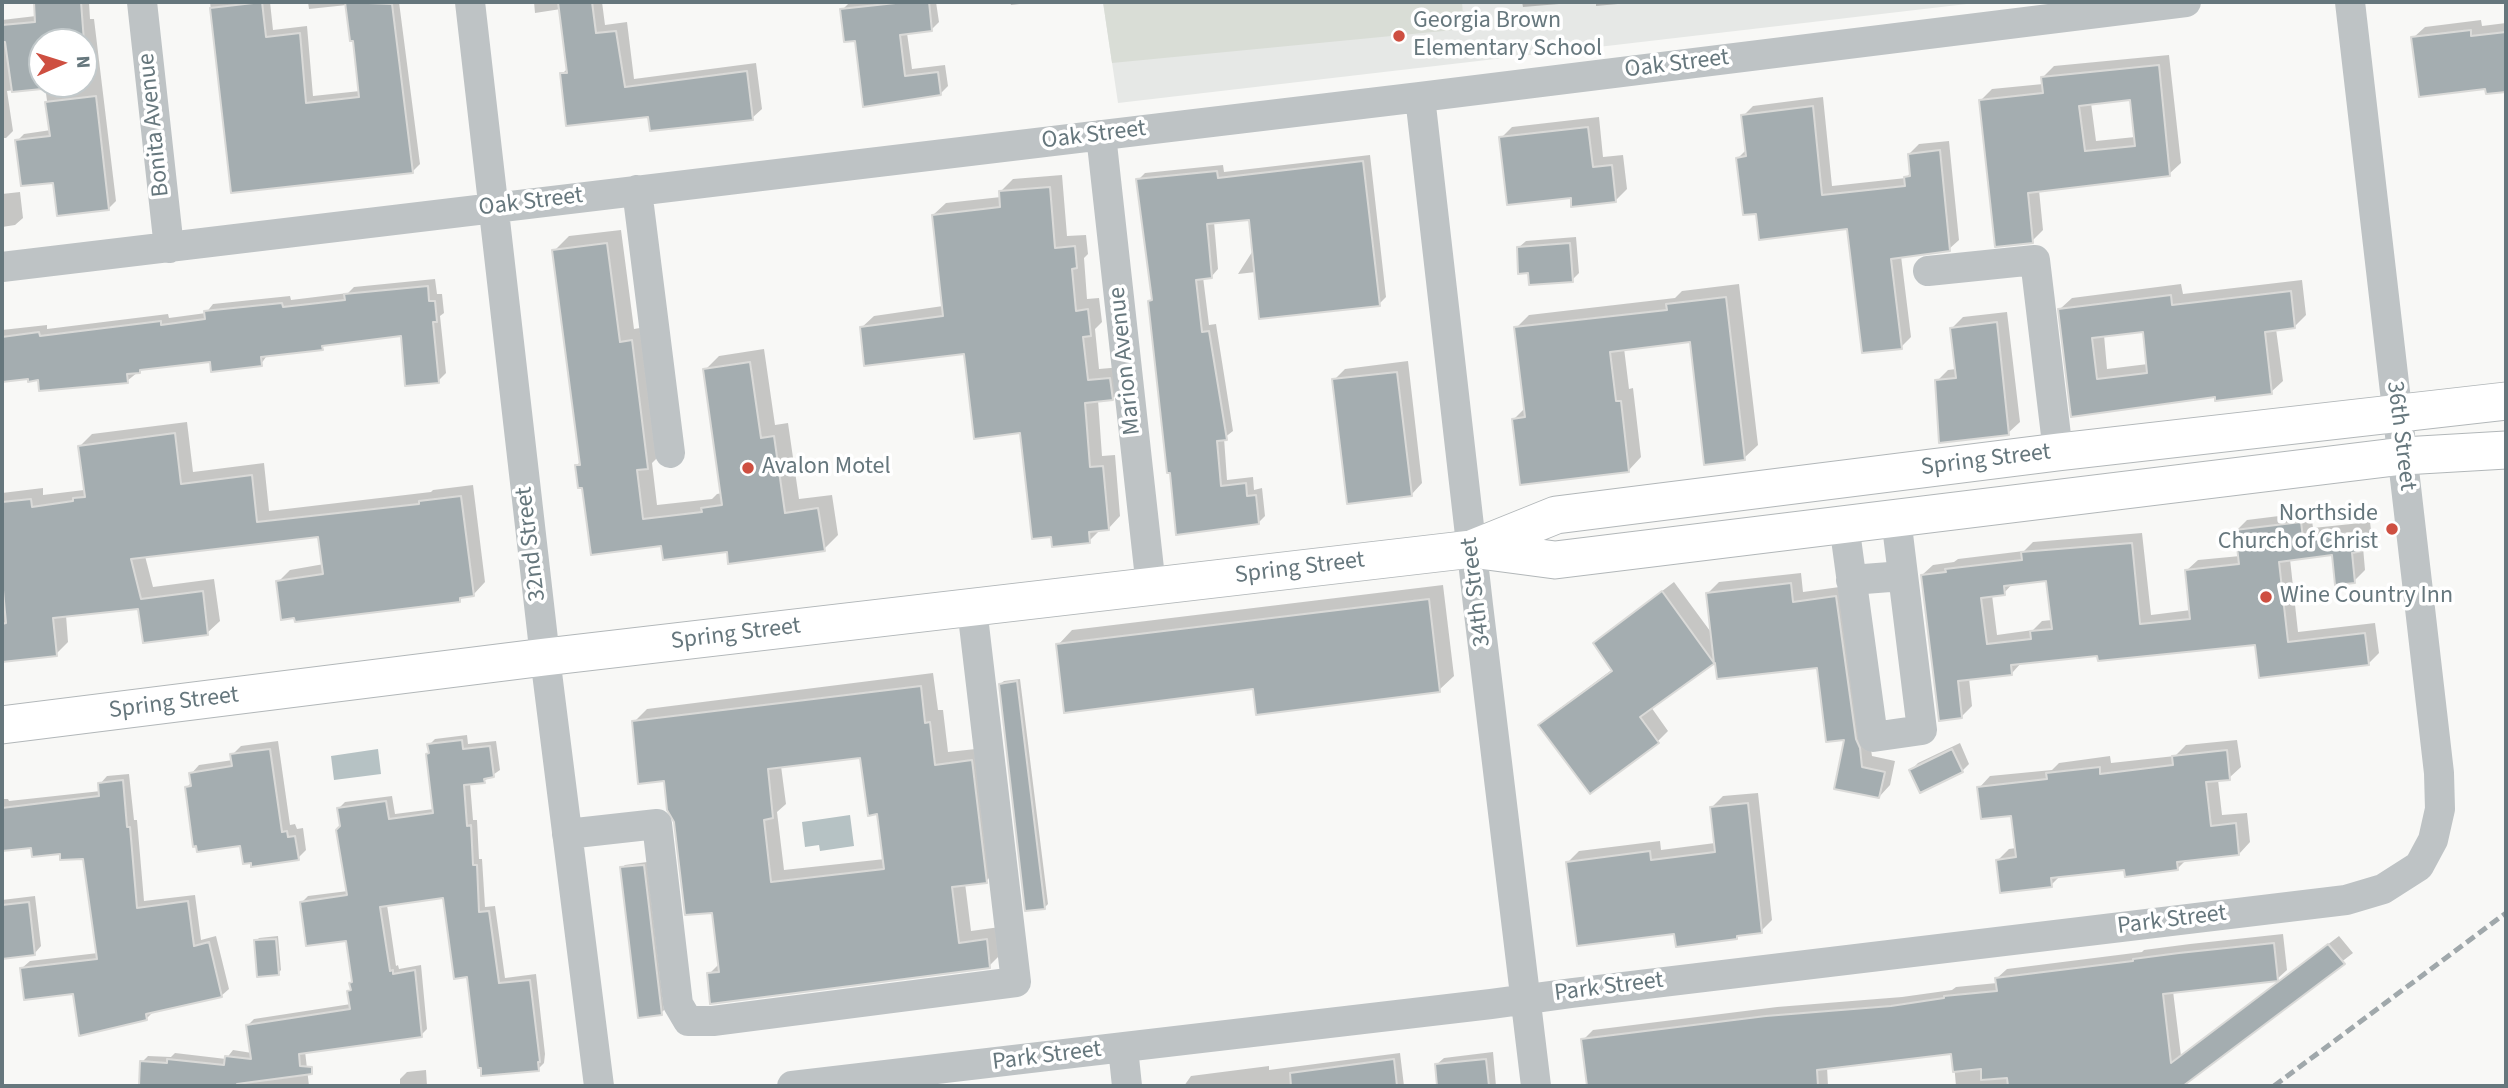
<!DOCTYPE html>
<html>
<head>
<meta charset="utf-8">
<style>
  body { margin:0 }
  #map { position:relative; width:2508px; height:1088px; overflow:hidden; background:#f8f8f6; font-family:"Source Sans 3",sans-serif }
  canvas { display:block }
  .frame { position:absolute; inset:0; border:4px solid #66777d; pointer-events:none }
  .north { position:absolute; left:28px; top:28px; width:70px; height:70px; box-sizing:border-box; background:#fff; border:2px solid #c2c9cb; border-radius:50%; rotate:87deg; font-size:19px; font-weight:700; line-height:28px; text-align:center; color:#66777d }
  .north::after { content:''; display:block; margin:auto; width:24px; height:32px; background:#ce4f41; clip-path:polygon(50% 0,100% 100%,50% 72%,0 100%) }
</style>
</head>
<body>
<div id="map">
<canvas width="2508" height="1088"></canvas>
<div class="frame"></div>
<div class="north">N</div>
</div>
<script>
const c = document.querySelector('canvas').getContext('2d');
c.lineJoin = 'round';
function paint(path, color) { c.fillStyle = color; c.fill(path, 'evenodd'); }
const toPath = rows => new Path2D(rows.map(r => 'M' + r).join(''));
function strokePath(path, color, width, dash) { c.strokeStyle = color; c.lineWidth = width; c.lineCap = dash ? 'butt' : 'round'; c.setLineDash(dash || []); c.stroke(path); }
function label(font, color, halo, rows, align = 'center') {
  c.font = font + ' "Source Sans 3",sans-serif'; c.lineWidth = 7; c.setLineDash([]); c.textBaseline = 'middle'; c.strokeStyle = halo; c.fillStyle = color; for (const [text, x, y, turn = 0] of rows) {
    c.save(); c.translate(x, y); c.rotate((+turn || 0) * Math.PI / 180); c.textAlign = isNaN(turn) ? turn : align; if (halo) c.strokeText(text, 0, 0); c.fillText(text, 0, 0); c.restore();
  }
}
paint(toPath([
  [1103,2,1984,2,1118,103]
]), '#e6e8e6');
paint(toPath([
  [1103,2,1462,2,1464,29,1112,63]
]), '#d9ddd6');
paint(toPath([
  [378,749,381,774,334,780,331,756],
  [850,815,854,846,820,851,819,845,805,847,802,822]
]), '#b6c2c4');
paint(toPath([
  [35,2,89,2,90,19,94,19,116,201,108,209,55,181,17,141,24,134,51,130,45,86,7,91,13,131,6,138,2,138,2,20,36,16],
  [42,42,84,42,84,84,42,84],
  [210,2,270,2,273,30,307,26,313,96,360,91,354,39,347,5,309,9,308,2,399,2,420,164,412,172,233,191],
  [534,2,602,2,605,25,627,22,634,79,756,63,762,109,752,118,650,115,562,74,568,68,561,9,535,13],
  [936,2,939,22,931,30,907,33,912,69,945,65,948,86,941,93,865,105,856,39,842,10,849,3,857,2],
  [1010,2,1037,2,1011,5],
  [1522,2,1583,2,1523,7],
  [1596,2,1640,2,1596,6],
  [2481,20,2482,26,2506,23,2506,90,2487,92,2487,87,2413,38,2425,27],
  [2169,55,2181,163,2169,174,2039,190,2043,230,2032,241,1980,101,1992,89,2043,84,2042,78,2054,66],
  [2131,98,2135,137,2096,141,2091,103],
  [1823,97,1832,186,1906,178,1911,172,1909,154,1919,144,1949,141,1959,240,1949,249,1901,256,1911,337,1901,347,1849,228,1758,212,1738,158,1747,149,1743,116,1753,106],
  [1599,117,1603,157,1623,155,1627,189,1616,200,1572,196,1501,138,1512,127],
  [1370,155,1386,297,1379,304,1256,272,1238,274,1254,249,1251,218,1214,222,1218,269,1211,277,1203,277,1209,325,1216,324,1233,431,1224,438,1227,480,1253,477,1254,490,1262,488,1265,516,1258,523,1178,533,1150,302,1153,298,1138,180,1145,173,1223,165,1224,172],
  [1062,175,1067,236,1086,235,1088,254,1084,258,1087,299,1099,298,1102,322,1095,329,1099,369,1122,367,1124,387,1112,399,1098,400,1102,456,1115,455,1120,516,1108,529,1101,529,1089,541,1022,431,965,352,861,328,874,316,943,306,933,215,946,203,1001,197,1001,191,1013,179],
  [20,192,23,218,15,225,2,227,2,194],
  [621,230,634,329,646,327,662,453,652,463,657,505,712,499,717,494,722,493,705,370,719,356,764,349,775,425,788,423,799,499,832,495,838,535,824,549,728,551,663,544,584,486,577,465,581,461,554,251,569,236],
  [1576,237,1579,273,1572,280,1529,271,1518,248,1526,241],
  [435,279,437,294,442,294,444,313,440,316,446,373,438,381,402,334,327,343,322,348,268,354,261,364,211,360,143,368,127,381,29,377,2,380,2,330,47,325,47,329,168,314,169,318,206,313,213,304,290,296,291,300,348,293,354,287],
  [2302,280,2306,315,2294,327,2276,329,2283,381,2271,392,2216,395,2073,415,2060,309,2072,298,2181,284,2183,294],
  [2144,330,2148,364,2107,369,2104,335],
  [1739,284,1758,445,1744,458,1692,340,1624,348,1629,389,1633,388,1641,457,1628,471,1514,419,1525,408,1516,328,1529,315,1675,298,1682,291],
  [2007,312,2020,422,2008,433,1937,381,1948,370,1956,369,1952,328,1963,317],
  [1408,361,1422,483,1411,495,1334,380,1345,369],
  [187,422,193,472,264,463,269,511,431,492,433,490,473,485,485,582,473,595,464,596,459,600,278,582,290,570,324,564,320,535,145,556,153,587,214,579,220,621,207,633,140,607,66,615,68,642,56,654,2,660,2,493,43,488,43,495,84,490,80,446,92,434],
  [2311,512,2313,528,2370,522,2372,538,2363,547,2365,570,2354,581,2333,553,2290,559,2298,632,2375,623,2379,653,2368,664,2256,643,2099,654,2022,662,2012,673,1969,678,1972,706,1961,717,1922,575,1933,565,1954,562,1958,559,2024,551,2033,542,2142,533,2151,615,2191,610,2187,570,2198,560,2240,556,2237,530,2247,520],
  [2048,579,2052,620,2042,621,2033,630,1997,635,1992,595,2004,593,2013,583],
  [1801,573,1803,592,1847,586,1872,756,1895,761,1890,785,1879,797,1836,787,1847,738,1819,667,1717,660,1651,707,1668,731,1657,742,1540,725,1551,715,1613,669,1596,644,1607,633,1674,582,1713,635,1708,593,1719,582],
  [1443,585,1454,676,1439,690,1058,645,1072,630],
  [933,673,938,710,943,710,948,752,985,748,999,868,986,881,965,883,971,931,1000,927,1002,953,989,966,709,974,720,963,714,911,676,821,665,779,634,722,647,709],
  [862,756,879,812,885,859,784,870,777,812,786,804,781,766],
  [1020,679,1048,904,1045,907,1000,684,1004,681],
  [467,735,468,744,496,741,500,770,484,781,470,783,473,820,477,820,479,859,482,859,485,907,495,906,505,978,536,974,545,1054,544,1063,538,1069,469,975,444,896,387,905,396,966,398,965,399,969,421,965,427,1029,421,1035,305,1051,309,1086,140,1086,142,1062,148,1056,171,1057,175,1053,226,1059,233,1050,252,1053,248,1025,254,1019,351,1004,349,992,354,981,348,939,302,902,308,896,348,891,339,808,345,802,392,796,395,814,434,809,427,754,430,752,429,745,435,739],
  [2237,740,2241,767,2229,778,2218,780,2222,815,2247,813,2250,842,2239,854,2187,859,2177,869,2125,868,2061,875,2051,885,1998,860,2009,849,2016,848,2013,814,1979,788,1990,776,2052,770,2059,763,2110,756,2111,763,2175,756,2186,745],
  [278,741,290,825,295,824,297,829,303,828,306,850,298,858,242,844,187,787,192,782,191,774,199,765,233,760,232,755,241,746],
  [1960,743,1969,764,1962,771,1911,770,1918,763],
  [129,774,134,820,137,820,144,901,195,895,201,940,216,936,229,989,221,996,154,1011,146,1019,75,992,22,968,30,961,98,953,85,858,32,847,2,850,2,799,8,799,9,801,101,791,100,784,107,776],
  [1758,793,1772,920,1761,931,1740,934,1737,938,1676,932,1568,862,1579,851,1660,841,1661,850,1715,843,1712,807,1723,796],
  [647,862,664,1010,661,1013,621,868,625,865],
  [35,896,41,946,34,954,2,958,2,900],
  [2283,934,2287,970,2277,979,2173,991,2181,1056,2339,936,2353,953,2180,1086,1956,1086,1953,1052,1827,1067,1828,1086,1589,1086,1583,1040,1593,1030,1777,1007,1902,997,1952,990,1956,987,1997,983,1997,978,2007,969,2142,952,2144,950,2190,944],
  [278,936,281,970,278,973,256,941,259,938],
  [1493,1052,1496,1086,1439,1086,1436,1065,1444,1058],
  [1400,1053,1404,1086,1184,1086,1191,1076,1269,1066,1269,1070],
  [426,1070,427,1086,400,1086,400,1079,407,1072]
]), '#0003');
const building = toPath([
  [34,2,81,2,84,42,42,42,42,89,12,92,5,42,2,42,2,25,35,22,34,2],
  [262,2,266,37,300,33,306,103,359,97,353,41,350,41,345,2,392,4,413,173,231,193,210,8,262,2],
  [558,2,592,2,596,33,616,31,625,87,747,71,753,120,650,131,648,117,566,126,560,73,567,73,558,2],
  [905,2,929,2,932,31,900,35,905,76,938,72,941,95,863,107,855,41,844,42,840,9,905,2],
  [2471,30,2471,36,2506,32,2506,92,2486,94,2485,89,2419,97,2411,37,2471,30],
  [2159,65,2170,176,2028,193,2033,243,1995,247,1979,100,2043,93,2041,77,2159,65],
  [2130,100,2135,146,2085,151,2079,106,2130,100],
  [96,96,109,210,57,216,53,183,21,186,15,140,50,136,45,102,96,96],
  [1813,106,1822,195,1905,186,1904,177,1910,176,1908,154,1940,150,1950,251,1891,259,1902,349,1862,353,1847,229,1759,240,1756,214,1743,215,1736,158,1746,156,1741,115,1813,106],
  [1588,127,1593,167,1612,165,1616,202,1571,207,1571,198,1507,205,1499,137,1588,127],
  [1363,161,1380,306,1259,319,1249,220,1207,224,1212,278,1196,280,1202,332,1209,331,1227,440,1217,441,1221,486,1246,483,1247,496,1256,495,1259,524,1176,535,1170,473,1167,473,1148,301,1152,300,1136,179,1217,171,1218,178,1363,161],
  [1050,187,1055,248,1075,246,1077,268,1072,269,1076,311,1088,309,1091,336,1083,337,1088,380,1110,378,1113,400,1085,403,1090,467,1103,466,1109,530,1089,532,1090,543,1052,547,1051,537,1032,539,1020,433,974,439,964,354,864,366,860,327,943,316,932,215,1000,207,999,191,1050,187],
  [607,243,620,342,632,340,648,469,637,470,643,519,702,512,701,508,722,505,703,369,750,362,761,438,774,436,785,513,818,508,825,551,728,564,727,552,663,560,661,546,591,555,582,488,578,488,575,465,580,465,552,250,607,243],
  [1570,243,1573,282,1529,285,1528,273,1518,274,1517,247,1570,243],
  [428,286,429,301,435,301,437,322,433,322,439,383,405,386,401,336,322,346,323,350,261,357,262,366,211,372,210,362,140,370,140,373,127,374,128,383,39,391,38,380,28,382,28,379,2,382,2,337,39,332,40,336,161,321,161,325,205,319,204,311,282,303,283,307,345,300,344,294,428,286],
  [2291,291,2295,328,2265,332,2272,394,2215,401,2215,397,2071,417,2058,309,2171,295,2172,305,2291,291],
  [2143,332,2147,373,2097,379,2092,338,2143,332],
  [1726,297,1745,460,1704,465,1690,342,1610,352,1616,401,1621,401,1629,472,1520,485,1512,419,1525,417,1514,327,1667,310,1666,304,1726,297],
  [1997,322,2009,435,1939,443,1935,380,1956,378,1950,328,1997,322],
  [1397,372,1412,496,1347,504,1332,379,1397,372],
  [175,433,181,484,252,475,257,522,419,504,419,501,461,496,474,596,460,598,460,602,295,622,294,618,281,620,276,581,323,574,318,537,131,559,141,599,203,591,208,635,143,643,138,609,53,618,57,656,2,662,2,624,6,623,2,579,2,502,31,499,32,507,73,501,73,498,85,497,78,446,175,433],
  [2301,522,2303,538,2360,532,2362,551,2352,553,2355,583,2335,585,2332,555,2279,562,2288,642,2365,633,2369,665,2259,678,2255,645,2098,661,2097,656,2011,665,2012,675,1958,681,1962,718,1939,721,1921,575,1946,572,1945,569,2022,560,2021,552,2132,543,2140,624,2190,619,2185,570,2239,564,2235,530,2301,522],
  [2046,581,2052,629,2030,631,2031,639,1987,644,1981,598,2005,595,2004,586,2046,581],
  [1791,583,1793,602,1836,596,1856,739,1860,748,1862,767,1885,772,1879,798,1834,789,1844,740,1826,742,1817,668,1717,679,1715,663,1640,717,1659,743,1590,794,1538,725,1612,671,1593,643,1662,591,1714,663,1706,593,1791,583],
  [1429,599,1440,692,1256,715,1253,689,1064,713,1056,644,1429,599],
  [1017,681,1045,909,1025,911,999,684,1017,681],
  [921,686,925,723,930,722,935,765,972,760,987,883,952,887,959,943,987,939,990,968,710,1004,707,973,719,972,712,913,685,915,674,822,667,810,664,781,638,784,632,721,921,686],
  [860,758,868,816,877,814,884,869,771,882,764,820,773,818,768,769,860,758],
  [462,740,463,749,490,746,494,777,484,779,485,783,464,785,467,826,471,825,473,865,477,865,479,912,489,911,499,983,530,980,540,1062,538,1062,539,1071,481,1076,481,1068,478,1068,467,977,454,979,443,898,380,907,390,971,393,970,393,974,415,970,422,1037,299,1054,300,1066,312,1067,312,1074,237,1084,237,1086,139,1086,140,1061,167,1063,167,1059,224,1065,225,1056,251,1059,246,1025,350,1009,347,991,351,990,349,983,352,982,346,941,306,946,300,902,347,895,336,830,340,826,337,808,386,801,389,819,433,813,426,754,429,753,427,744,462,740],
  [270,749,282,832,287,831,288,837,295,836,299,860,251,867,251,863,243,864,240,846,197,852,196,846,193,847,185,787,191,786,189,773,232,766,230,754,270,749],
  [1952,749,1963,772,1920,793,1909,770,1952,749],
  [2227,750,2230,780,2206,782,2211,826,2236,823,2239,855,2177,862,2178,870,2125,877,2124,870,2051,878,2052,887,2000,893,1996,860,2016,857,2011,816,1981,819,1977,787,2047,779,2046,773,2100,767,2100,774,2173,765,2172,756,2227,750],
  [123,780,127,827,130,827,137,908,188,901,194,946,209,942,222,997,146,1014,147,1020,79,1036,73,994,24,1000,20,968,97,959,83,859,60,860,60,854,32,857,31,848,2,851,2,808,99,796,98,783,123,780],
  [1748,803,1762,933,1737,936,1737,939,1676,947,1674,934,1577,946,1566,862,1650,851,1651,860,1715,852,1710,807,1748,803],
  [644,865,662,1015,638,1018,620,867,644,865],
  [29,902,35,955,2,959,2,905,29,902],
  [276,939,279,975,257,977,254,940,276,939],
  [2274,943,2278,981,2163,994,2171,1063,2328,944,2345,964,2183,1086,2008,1086,2007,1078,1981,1080,1981,1069,1953,1072,1951,1054,1817,1070,1818,1086,1587,1086,1581,1039,1766,1016,1891,1006,1944,998,1944,996,1997,991,1995,978,2133,961,2133,959,2179,953,2274,943],
  [1394,1059,1397,1086,1291,1086,1290,1073,1394,1059],
  [1486,1059,1489,1086,1437,1086,1435,1064,1486,1059]
]);
paint(building, '#a4adb0');
strokePath(building, '#dadad8', 2);
const major = toPath([
  [1474,548,1556,515,2058,452,2506,401],
  [2,725,545,657,1472,549,1555,560,2403,456,2506,450]
]);
strokePath(major, '#b2b7b9', 39);
strokePath(toPath([
  [142,2,169,248],
  [470,2,545,657,599,1086],
  [1420,97,1478,605,1536,1086],
  [1101,135,1151,587],
  [637,190,670,453],
  [2,267,1420,97,2186,2],
  [1928,271,2035,260,2058,452],
  [1844,524,1873,737,1922,730,1896,518],
  [1851,580,1903,576],
  [567,834,657,824,678,1004,688,1021,713,1021,1016,982,972,608],
  [1123,1048,1127,1086],
  [792,1086,1491,1004,1572,993,2346,900,2383,889,2419,866,2433,840,2440,809,2439,773,2350,2]
]), '#bec3c5', 30);
strokePath(major, '#fff', 37);
strokePath(toPath([
  [2274,1086,2506,913]
]), '#a0a8ab', 5, [10, 5]);
for (const [x, y, r, color] of [
  [1399,36,7,"#ce4f41"],
  [748,468,7,"#ce4f41"],
  [2392,529,7,"#ce4f41"],
  [2266,597,7,"#ce4f41"]
]) { const dot = new Path2D(); dot.arc(x, y, r, 0, 2 * Math.PI); c.fillStyle = color; c.fill(dot); strokePath(dot, '#fff', 2.5); }
label('24px', '#66777d', '#fff', [
  ["Georgia Brown",1413,22],
  ["Elementary School",1413,50],
  ["Avalon Motel",762,468],
  ["Northside",2378,515,"right"],
  ["Church of Christ",2378,543,"right"],
  ["Wine Country Inn",2280,597]
], 'left');
label('24px', '#66777d', '#fff', [
  ["Oak Street",1677,65,-7],
  ["Bonita Avenue",155,125,-96],
  ["Oak Street",1094,136,-7],
  ["Oak Street",531,203,-7],
  ["Marion Avenue",1126,361,-96],
  ["36th Street",2400,436,83],
  ["Spring Street",1986,461,-7],
  ["32nd Street",532,544,-97],
  ["Spring Street",1300,569,-7],
  ["34th Street",1477,592,-97],
  ["Spring Street",736,635,-7],
  ["Spring Street",174,704,-7],
  ["Park Street",2172,921,-7],
  ["Park Street",1609,988,-7],
  ["Park Street",1047,1057,-7]
]);
</script>
</body>
</html>
